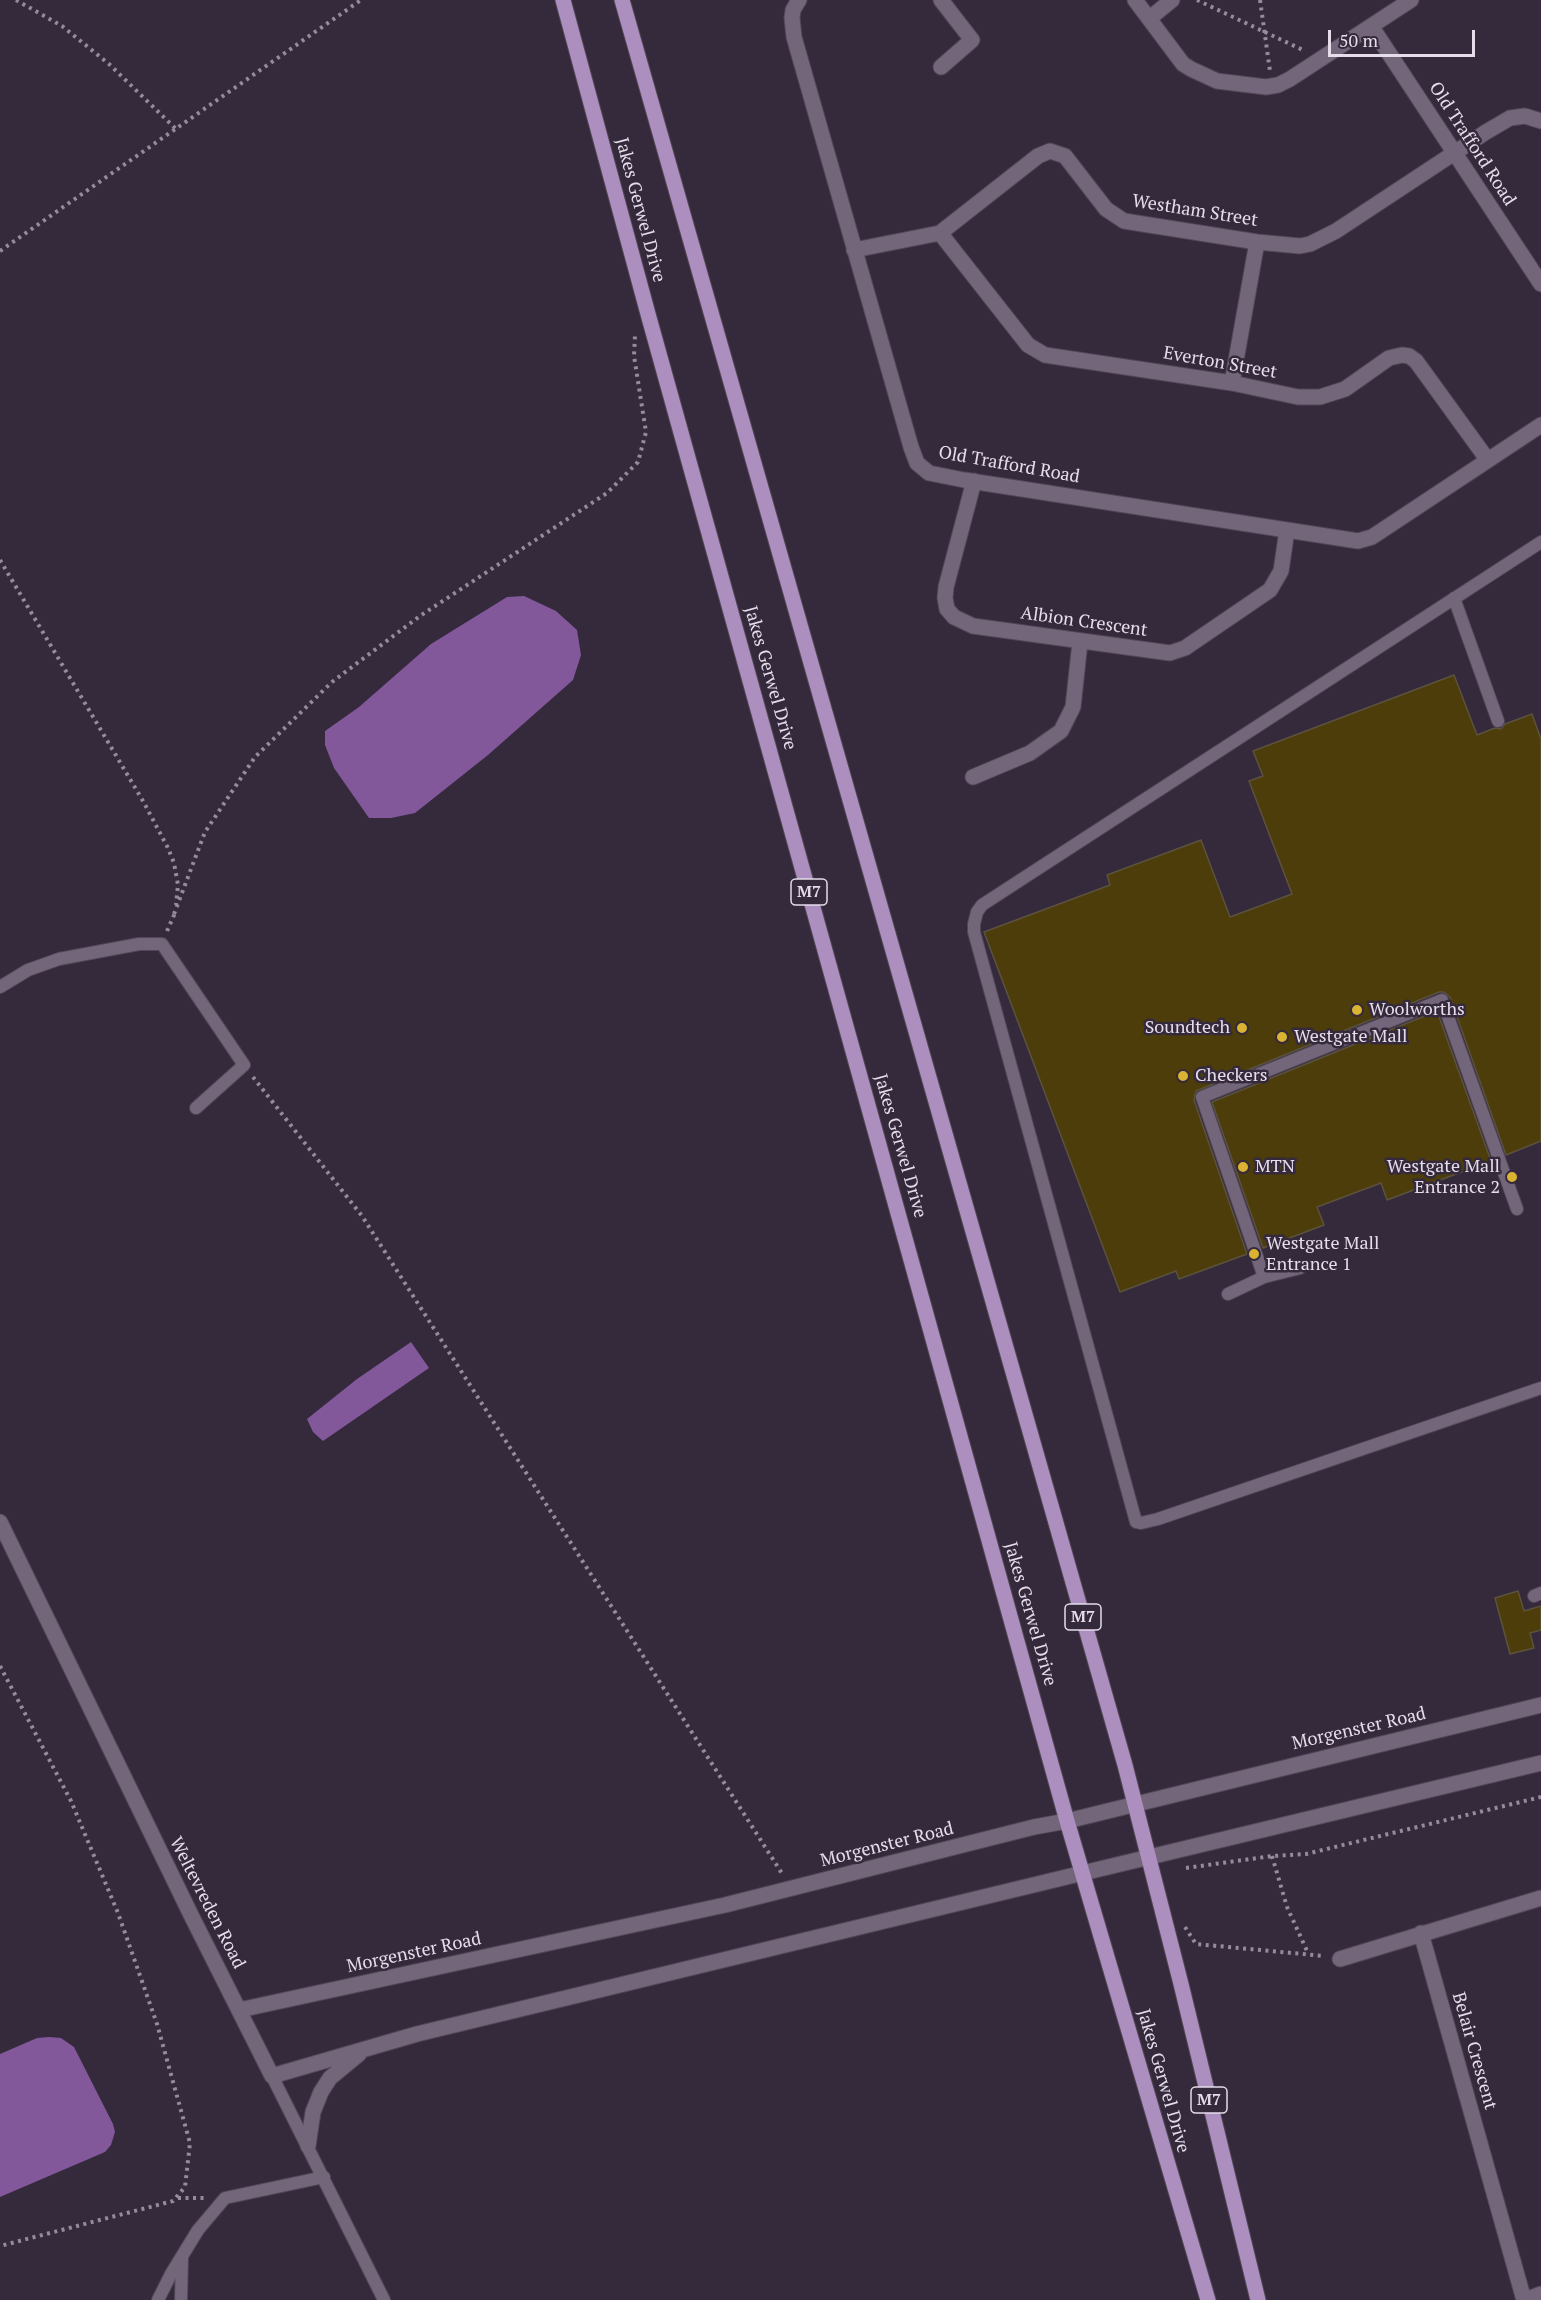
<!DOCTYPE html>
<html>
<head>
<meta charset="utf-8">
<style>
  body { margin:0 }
  #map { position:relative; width:1541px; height:2300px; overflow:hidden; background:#35293c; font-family:"PT Serif",serif }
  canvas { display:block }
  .scale { position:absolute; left:1328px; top:30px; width:147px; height:27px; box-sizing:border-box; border:3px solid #e5ddea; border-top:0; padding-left:8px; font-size:18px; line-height:21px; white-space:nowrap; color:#e5ddea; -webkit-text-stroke:4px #35293c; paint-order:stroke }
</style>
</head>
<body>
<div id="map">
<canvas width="1541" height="2300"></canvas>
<div class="scale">50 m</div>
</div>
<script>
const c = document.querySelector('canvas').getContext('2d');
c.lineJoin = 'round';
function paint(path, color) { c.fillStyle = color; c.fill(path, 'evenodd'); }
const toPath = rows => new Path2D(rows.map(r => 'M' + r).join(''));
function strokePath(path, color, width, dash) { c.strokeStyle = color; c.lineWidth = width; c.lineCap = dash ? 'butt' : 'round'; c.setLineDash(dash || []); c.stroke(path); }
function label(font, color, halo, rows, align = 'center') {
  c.font = font + ' "PT Serif",serif'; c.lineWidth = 5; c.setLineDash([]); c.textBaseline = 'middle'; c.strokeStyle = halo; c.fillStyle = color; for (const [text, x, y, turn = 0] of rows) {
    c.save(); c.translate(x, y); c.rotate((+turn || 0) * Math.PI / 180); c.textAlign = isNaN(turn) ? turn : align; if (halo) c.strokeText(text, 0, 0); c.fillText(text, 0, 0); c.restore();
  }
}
paint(toPath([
  [524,596,556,611,577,630,581,655,573,680,488,755,415,813,391,818,369,818,334,768,325,745,325,731,359,707,431,644,507,597],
  [411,1342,429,1368,323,1441,313,1432,307,1419,357,1379],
  [49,2037,61,2038,74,2047,113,2124,115,2132,111,2145,105,2152,0,2197,0,2054,37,2038]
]), '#82589b');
const building = toPath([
  [1454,675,1477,735,1495,728,1501,729,1505,724,1532,714,1541,739,1541,1141,1506,1155,1450,997,1444,992,1439,992,1196,1091,1194,1100,1247,1254,1179,1279,1176,1271,1120,1292,984,932,1110,885,1107,875,1201,840,1230,917,1292,894,1249,781,1263,776,1253,751,1454,675],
  [1437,1011,1491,1161,1387,1200,1381,1183,1317,1207,1324,1225,1263,1248,1212,1102,1437,1011],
  [1518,1591,1524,1611,1541,1606,1541,1630,1530,1633,1534,1648,1510,1654,1495,1598,1518,1591]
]);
paint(building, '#4c3d0b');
strokePath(building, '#5b533d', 1.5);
const service = toPath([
  [1541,542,982,905,977,912,974,924,974,932,1136,1522,1141,1523,1158,1519,1541,1388],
  [1454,598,1498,721],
  [0,987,28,970,59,959,139,944,162,944,244,1065,196,1108],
  [1264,1277,1202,1097,1442,1000,1517,1209],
  [1228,1294,1264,1277,1300,1268],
  [1534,1596,1541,1593],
  [272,2076,384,2300],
  [158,2300,171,2274,198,2230,225,2198,324,2177],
  [181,2300,182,2258]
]);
const minor = toPath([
  [799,0,793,10,792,18,794,37,911,447,917,463,929,473,964,480,1358,541,1372,537,1541,425],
  [941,0,972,40,941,67],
  [1135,0,1183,64,1191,69,1217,81,1266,87,1278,85,1290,79,1411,0],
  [1150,18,1172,0],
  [1371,26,1541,284],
  [940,233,1028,345,1045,355,1232,383,1298,397,1320,397,1345,389,1389,358,1402,355,1409,356,1416,361,1487,459],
  [854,250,940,233,1038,156,1050,151,1065,156,1106,209,1124,221,1257,242,1300,246,1310,244,1336,231,1486,132,1510,118,1525,116,1541,121],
  [1232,383,1257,242],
  [974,481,946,587,945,598,947,609,954,617,973,626,1170,653,1185,648,1270,590,1281,571,1287,530],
  [973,777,1030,753,1061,731,1073,707,1080,642],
  [1421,1933,1524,2300],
  [1340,1959,1541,1898],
  [1526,2300,1541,2294]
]);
const tertiary = toPath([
  [0,1522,191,1915,272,2076,417,2034,1083,1873],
  [239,2010,725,1905,1034,1827,1067,1821],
  [308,2146,313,2112,321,2092,330,2078,359,2054]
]);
const secondary = toPath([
  [1067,1821,1541,1705],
  [1083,1873,1541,1763]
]);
const primary = toPath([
  [563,0,648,314,1067,1821,1208,2300],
  [622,0,1125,1765,1181,1984,1258,2300]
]);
strokePath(service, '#504756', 14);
strokePath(minor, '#504756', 17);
strokePath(tertiary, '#504756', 17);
strokePath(secondary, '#504756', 17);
strokePath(primary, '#504756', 17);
strokePath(toPath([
  [16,0,62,26,109,64,176,129],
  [1197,0,1305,51],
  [1260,0,1270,71],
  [0,251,361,0],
  [0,560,143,801,168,848,174,863,178,885,176,905],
  [174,914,205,832,255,757,332,682,420,616,607,493,638,462,646,432,634,356,635,335],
  [167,931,175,913],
  [253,1077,362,1216,783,1875],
  [0,1666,71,1801,118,1913,157,2024,190,2143,185,2187,173,2201,0,2246],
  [1272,1856,1287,1907,1308,1953],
  [1186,1868,1272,1856,1306,1854,1541,1797],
  [1185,1927,1196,1944,1324,1956],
  [178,2198,204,2198]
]), '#958b9b', 4, [3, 4.5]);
strokePath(service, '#73667b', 12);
strokePath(minor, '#73667b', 15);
strokePath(tertiary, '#73667b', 15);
strokePath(secondary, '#73667b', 15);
strokePath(primary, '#ac8fbe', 15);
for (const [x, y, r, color] of [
  [1357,1010,6,"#dab333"],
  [1242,1028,6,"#dab333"],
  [1282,1037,6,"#dab333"],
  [1183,1076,6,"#dab333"],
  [1243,1167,6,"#dab333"],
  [1512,1177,6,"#dab333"],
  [1254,1254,6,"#dab333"]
]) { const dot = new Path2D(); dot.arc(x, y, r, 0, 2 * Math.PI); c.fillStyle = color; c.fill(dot); strokePath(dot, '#35293c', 2); }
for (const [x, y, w] of [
  [809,892,36],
  [1083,1617,36],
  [1209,2100,36]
]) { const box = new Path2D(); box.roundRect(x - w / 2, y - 13, w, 26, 4.5); c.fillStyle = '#35293c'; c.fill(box); strokePath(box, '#e5ddea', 1.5); }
label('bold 16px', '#e5ddea', null, [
  ["M7",809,892],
  ["M7",1083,1617],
  ["M7",1209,2100]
]);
label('18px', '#e5ddea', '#35293c', [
  ["Old Trafford Road",1472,144,57],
  ["Jakes Gerwel Drive",640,210,75],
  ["Westham Street",1195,211,9],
  ["Everton Street",1220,363,10],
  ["Old Trafford Road",1009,465,10],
  ["Albion Crescent",1084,622,8],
  ["Jakes Gerwel Drive",770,678,74],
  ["Jakes Gerwel Drive",900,1146,74],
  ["Jakes Gerwel Drive",1030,1614,74],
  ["Morgenster Road",1359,1729,-13],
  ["Morgenster Road",887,1845,-14],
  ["Weltevreden Road",207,1903,63],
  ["Morgenster Road",414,1953,-12],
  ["Belair Crescent",1474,2051,74],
  ["Jakes Gerwel Drive",1163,2081,74]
]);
label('18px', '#e5ddea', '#35293c', [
  ["Woolworths",1369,1010],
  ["Soundtech",1230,1028,"right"],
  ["Westgate Mall",1294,1037],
  ["Checkers",1195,1076],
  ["MTN",1255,1167],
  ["Westgate Mall",1500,1167,"right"],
  ["Entrance 2",1500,1188,"right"],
  ["Westgate Mall",1266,1244],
  ["Entrance 1",1266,1265]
], 'left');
</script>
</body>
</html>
